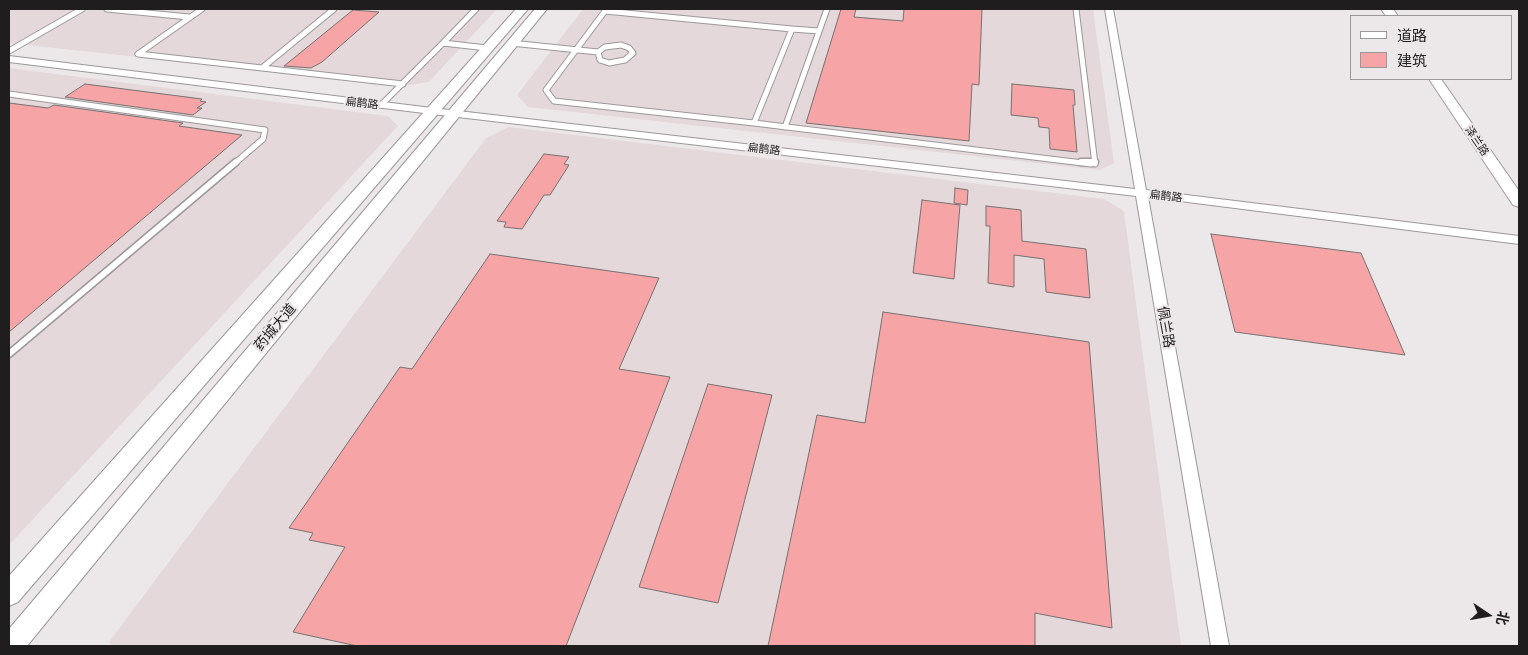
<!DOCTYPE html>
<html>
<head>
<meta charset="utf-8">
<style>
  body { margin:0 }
  #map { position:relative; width:1528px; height:655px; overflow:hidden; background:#ece8e9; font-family:Barlow,"Noto Sans SC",sans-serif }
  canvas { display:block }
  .frame { position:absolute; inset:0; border:10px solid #1f1d1d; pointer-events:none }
  .legend { position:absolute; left:1350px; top:15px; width:162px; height:65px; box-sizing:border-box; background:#ece8e9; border:1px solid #9a9797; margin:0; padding:6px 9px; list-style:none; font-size:15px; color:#1f1d1d }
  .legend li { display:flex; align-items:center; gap:10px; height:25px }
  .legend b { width:25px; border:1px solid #9a9797 }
  .north { position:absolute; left:1463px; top:590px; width:50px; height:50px; -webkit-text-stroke:4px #ece8e9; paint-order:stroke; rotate:102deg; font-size:14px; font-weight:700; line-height:20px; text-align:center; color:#1f1d1d }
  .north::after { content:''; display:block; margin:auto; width:18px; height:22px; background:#1f1d1d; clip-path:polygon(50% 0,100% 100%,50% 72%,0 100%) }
</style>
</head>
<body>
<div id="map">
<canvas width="1528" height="655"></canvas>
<div class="frame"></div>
<ul class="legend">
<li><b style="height:6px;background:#fff"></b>道路</li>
<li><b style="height:14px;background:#f6a4a6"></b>建筑</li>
</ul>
<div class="north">北</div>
</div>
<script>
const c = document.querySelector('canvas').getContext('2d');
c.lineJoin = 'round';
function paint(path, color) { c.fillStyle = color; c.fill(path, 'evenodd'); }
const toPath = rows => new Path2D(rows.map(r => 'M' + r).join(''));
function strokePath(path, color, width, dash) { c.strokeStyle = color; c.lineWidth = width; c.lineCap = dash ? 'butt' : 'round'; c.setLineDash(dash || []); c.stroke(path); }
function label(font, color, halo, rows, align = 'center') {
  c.font = font + ' Barlow,"Noto Sans SC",sans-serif'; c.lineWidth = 4.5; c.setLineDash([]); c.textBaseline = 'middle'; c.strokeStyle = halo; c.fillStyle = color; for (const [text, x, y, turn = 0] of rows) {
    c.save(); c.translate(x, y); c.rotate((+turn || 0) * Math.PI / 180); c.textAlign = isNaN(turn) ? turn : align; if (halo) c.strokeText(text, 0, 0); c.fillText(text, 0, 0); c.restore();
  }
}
paint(toPath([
  [9,9,497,9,429,82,404,86,9,43],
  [583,9,1093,9,1114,163,1100,170,528,107,517,95],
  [9,68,388,116,398,126,9,545],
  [509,127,1104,199,1124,211,1181,646,112,646,109,642,486,138]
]), '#e5d8db');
const building = toPath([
  [841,9,856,9,854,17,903,21,904,9,982,9,979,85,972,84,969,141,806,123,841,9],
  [353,10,379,12,322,62,311,68,284,66,353,10],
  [85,84,202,99,200,101,206,102,197,108,202,108,193,115,65,97,85,84],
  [1012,84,1074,90,1075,105,1073,105,1077,152,1050,149,1049,128,1039,127,1038,118,1011,115,1012,84],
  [9,103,48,108,54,105,183,123,179,126,242,135,9,332,9,103],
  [544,154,569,157,564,164,569,165,550,195,544,195,522,229,504,227,506,222,497,221,544,154],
  [955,188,968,190,967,205,954,203,955,188],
  [922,200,960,205,954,279,913,273,922,200],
  [986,206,1021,210,1022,241,1086,249,1090,298,1046,292,1044,259,1014,255,1014,287,988,283,990,226,986,226,986,206],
  [1211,234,1361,253,1405,355,1235,332,1211,234],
  [490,254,659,278,619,369,670,377,566,646,357,646,293,632,345,547,309,540,313,533,289,528,400,367,412,369,490,254],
  [883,312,1089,342,1112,628,1035,613,1035,646,768,646,817,415,865,423,883,312],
  [708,384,772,395,718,603,639,587,708,384]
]);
paint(building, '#f6a4a6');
strokePath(building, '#767272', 1);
const laneFar1 = toPath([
  [107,9,189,17],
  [202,9,138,54,262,68],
  [334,9,262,68,403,84],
  [1076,9,1095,164],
  [605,11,792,29,754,123,554,101,546,90,605,11],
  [792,29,819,31],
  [443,43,476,9],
  [511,43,598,52],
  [621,45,629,48,633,53,625,60,609,63,600,60,598,52,605,47,621,45],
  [9,51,82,9],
  [9,94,265,130,263,139,234,164],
  [381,105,443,43,487,48],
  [754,123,1091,164],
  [785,127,827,9]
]);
const lane = toPath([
  [1081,162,1095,162],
  [9,354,236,162]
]);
const street = toPath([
  [1105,9,1113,9,1146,190,1519,236,1519,244,1148,197,1229,646,1211,646,1136,196,432,114,9,62,9,56,432,108,1135,189,1105,9]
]);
const secondary = toPath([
  [516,9,528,9,18,602,9,606,9,576,516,9],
  [535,9,547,9,27,646,9,646,9,629,535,9],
  [1381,9,1393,9,1398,16,1386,16,1381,9],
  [1429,79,1441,79,1519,191,1519,207,1513,205,1429,79]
]);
strokePath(laneFar1, '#9c9899', 7);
strokePath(lane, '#9c9899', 9);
strokePath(street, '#9c9899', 2);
strokePath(secondary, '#9c9899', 2);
strokePath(laneFar1, '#fff', 5);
strokePath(lane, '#fff', 6);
paint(street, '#fff');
paint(secondary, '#fff');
label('11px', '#1f1d1d', '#ece8e9', [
  ["扁鹊路",362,103,7],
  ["泽兰路",1477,141,56],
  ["扁鹊路",764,149,7],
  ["扁鹊路",1166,196,7]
]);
label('14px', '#1f1d1d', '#ece8e9', [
  ["药城大道",275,327,-50],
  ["佩兰路",1166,327,80]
]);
</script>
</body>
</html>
